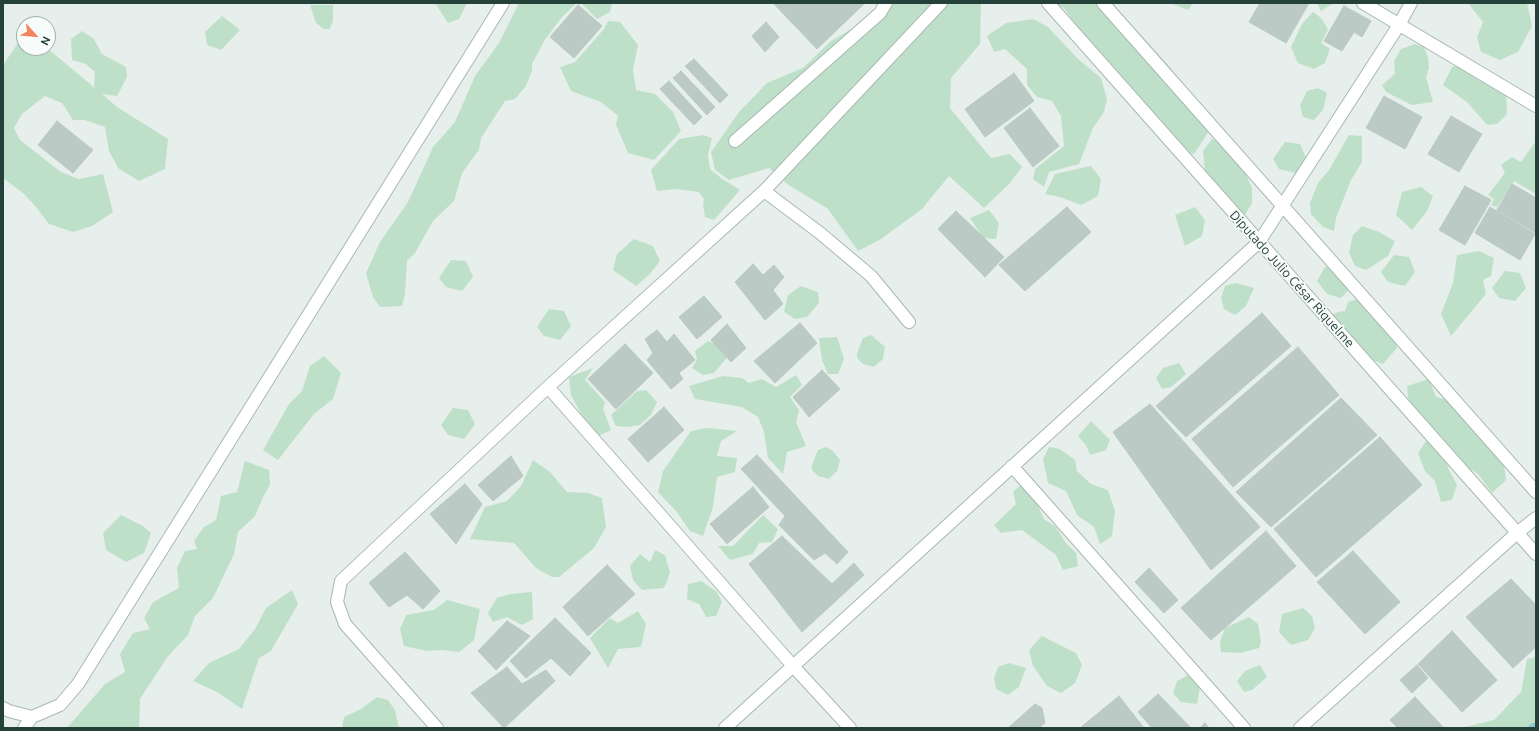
<!DOCTYPE html>
<html>
<head>
<meta charset="utf-8">
<style>
  body { margin:0 }
  #map { position:relative; width:1539px; height:731px; overflow:hidden; background:#e6efeb; font-family:Ubuntu,sans-serif }
  canvas { display:block }
  .frame { position:absolute; inset:0; border:4px solid #24423a; pointer-events:none }
  .north { position:absolute; left:16px; top:16px; width:40px; height:40px; box-sizing:border-box; background:#f7fbf9; border:1px solid #a3b1ad; border-radius:50%; rotate:117deg; font-size:11px; font-weight:700; line-height:16px; text-align:center; color:#24423a }
  .north::after { content:''; display:block; margin:auto; width:14px; height:18px; background:#f4845f; clip-path:polygon(50% 0,100% 100%,50% 72%,0 100%) }
</style>
</head>
<body>
<div id="map">
<canvas width="1539" height="731"></canvas>
<div class="frame"></div>
<div class="north">N</div>
</div>
<script>
const c = document.querySelector('canvas').getContext('2d');
c.lineJoin = 'round';
function paint(path, color) { c.fillStyle = color; c.fill(path, 'evenodd'); }
const toPath = rows => new Path2D(rows.map(r => 'M' + r).join(''));
function strokePath(path, color, width, dash) { c.strokeStyle = color; c.lineWidth = width; c.lineCap = dash ? 'butt' : 'round'; c.setLineDash(dash || []); c.stroke(path); }
function label(font, color, halo, rows, align = 'center') {
  c.font = font + ' Ubuntu,sans-serif'; c.lineWidth = 3.5; c.setLineDash([]); c.textBaseline = 'middle'; c.strokeStyle = halo; c.fillStyle = color; for (const [text, x, y, turn = 0] of rows) {
    c.save(); c.translate(x, y); c.rotate((+turn || 0) * Math.PI / 180); c.textAlign = isNaN(turn) ? turn : align; if (halo) c.strokeText(text, 0, 0); c.fillText(text, 0, 0); c.restore();
  }
}
paint(toPath([
  [435,3,467,3,459,19,448,23],
  [519,3,577,3,562,17,544,41,532,64,532,70,526,86,515,99,505,101,481,138,479,150,462,173,454,201,433,221,415,253,407,261,405,294,402,306,380,307,373,297,366,273,380,242,408,202,433,147,455,122,475,76,499,43],
  [581,3,612,3,610,12,597,19],
  [893,3,981,3,980,44,951,78,950,108,991,158,1010,154,1022,167,1010,183,984,208,949,176,922,209,881,239,858,251,828,209,787,184,769,168,729,180,715,170,711,152,739,112,767,83,803,68,831,41,869,19,883,18],
  [1043,3,1113,4,1169,66,1195,99,1211,128,1194,154,1174,147,1141,99,1114,67,1086,40,1063,7,1049,11],
  [1170,3,1193,3,1188,10],
  [1317,3,1334,3,1321,11],
  [1468,3,1527,3,1532,26,1518,52,1500,60,1481,52,1477,37,1483,22],
  [310,5,333,5,333,20,330,29,324,29,316,23],
  [1313,12,1321,18,1328,29,1321,43,1330,49,1325,63,1314,69,1298,63,1291,47,1302,24],
  [222,16,240,30,221,50,207,45,205,32],
  [1033,19,1048,27,1078,59,1101,78,1107,99,1104,112,1093,128,1079,164,1049,172,1044,187,1033,179,1035,169,1064,146,1061,116,1052,101,1037,97,1027,85,1027,69,1005,49,994,52,987,36,1006,23],
  [608,21,620,22,638,45,633,70,636,90,655,94,673,112,681,131,654,160,628,153,616,125,618,116,601,102,571,91,560,67,575,62,604,29],
  [82,31,94,39,102,54,126,67,127,77,117,96,102,94,117,107,168,139,165,169,139,181,118,168,109,151,105,127,85,120,73,120,62,103,45,96,22,114,14,128,20,140,61,172,79,179,103,174,113,212,92,226,73,232,49,224,36,207,24,194,3,178,3,65,18,43,24,38,24,48,47,48,96,89,94,86,95,72,86,64,72,60,71,39],
  [1415,44,1424,47,1428,57,1429,68,1426,77,1433,102,1412,105,1386,92,1382,85,1395,74,1394,61,1401,49],
  [1466,64,1506,87,1507,114,1497,124,1487,125,1468,103,1443,85,1452,67],
  [1318,88,1327,93,1323,110,1314,120,1303,117,1300,105,1307,91],
  [703,135,712,138,708,155,710,169,721,178,740,190,714,220,705,217,703,205,704,199,699,192,676,189,657,191,651,170,679,139],
  [1349,135,1362,136,1362,162,1351,180,1336,218,1334,231,1323,227,1311,214,1310,203,1318,183,1329,170],
  [1212,139,1225,144,1244,170,1252,188,1252,203,1242,220,1205,171,1203,151],
  [1536,141,1536,194,1514,181,1497,207,1491,205,1494,199,1488,195,1505,173,1501,165,1512,157,1521,162],
  [1285,142,1300,144,1306,158,1296,173,1279,169,1273,159],
  [1091,166,1101,179,1098,196,1081,205,1060,197,1045,194,1055,174],
  [1421,187,1433,196,1427,211,1412,230,1396,215,1402,192],
  [1195,207,1205,220,1202,236,1185,246,1175,215],
  [989,210,999,223,996,239,983,238,970,218],
  [1362,226,1379,232,1395,241,1388,256,1366,270,1355,266,1349,253,1353,235],
  [634,239,653,246,660,261,649,275,636,286,613,270,617,254],
  [1479,251,1494,258,1491,276,1483,280,1486,294,1451,336,1441,314,1453,283,1457,255],
  [1394,255,1409,257,1415,272,1405,286,1388,282,1381,272],
  [451,260,466,261,473,277,462,291,446,287,439,278],
  [1325,267,1339,269,1350,288,1341,298,1327,294,1317,281],
  [1505,271,1520,273,1526,288,1515,301,1499,298,1492,288],
  [1236,283,1254,288,1246,306,1235,315,1224,309,1221,298,1225,286],
  [801,286,818,292,819,303,807,317,795,319,784,312,788,295],
  [1360,298,1373,317,1395,338,1397,348,1383,364,1369,359,1327,317,1338,312,1345,311,1348,302],
  [549,309,564,311,571,326,560,340,544,336,537,327],
  [871,335,885,347,883,359,874,367,863,364,857,358,857,353,863,338],
  [837,337,844,359,838,374,828,374,822,360,819,338],
  [708,341,726,348,726,359,714,373,703,375,692,368,697,360,695,351],
  [324,356,341,373,333,399,314,414,278,460,263,450,289,404,302,391,310,366],
  [1179,363,1186,374,1171,387,1162,389,1156,378,1163,368],
  [593,368,585,380,605,402,603,409,611,430,594,438,571,395,569,377],
  [796,375,802,385,790,397,799,410,796,422,806,446,787,452,783,474,768,458,764,432,758,417,742,407,695,399,689,386,723,376,742,378,749,383,762,379,776,387],
  [1429,379,1436,397,1461,403,1503,458,1506,480,1492,493,1478,474,1442,451,1448,468,1457,485,1452,500,1441,502,1435,481,1425,471,1418,453,1426,441,1436,445,1409,408,1407,386],
  [646,390,657,402,651,415,640,425,627,427,616,426,611,415,637,391],
  [453,408,468,410,475,424,464,439,448,435,441,425],
  [1091,421,1110,440,1106,450,1090,455,1086,445,1078,436],
  [708,428,737,431,721,441,717,456,737,458,735,472,717,477,713,507,703,536,690,531,676,511,658,492,663,471,691,431],
  [826,447,833,451,840,460,837,471,829,479,818,476,812,470,812,465,818,450],
  [1049,447,1060,449,1075,460,1077,471,1091,484,1108,490,1115,511,1112,536,1100,544,1094,527,1077,515,1066,491,1048,483,1043,459],
  [533,460,550,472,567,492,588,493,602,498,606,527,594,548,559,577,552,577,536,568,514,543,470,539,485,507,507,501,521,486],
  [245,461,269,470,270,485,263,497,255,516,238,532,234,554,213,598,195,616,188,635,168,656,140,699,139,728,67,728,105,684,125,672,120,654,133,633,150,629,144,618,153,602,179,588,177,568,185,551,197,549,194,541,204,527,216,520,221,496,237,492],
  [1025,481,1034,496,1044,519,1056,527,1065,542,1076,553,1078,566,1063,570,1056,555,1022,530,1001,533,994,525,1016,504,1013,492],
  [121,515,143,526,151,533,144,553,126,562,106,550,103,533],
  [763,515,778,529,772,542,759,543,753,554,730,560,718,546,733,546],
  [655,550,665,555,670,573,664,588,642,590,633,580,630,566,640,554,650,562],
  [701,581,717,592,722,602,716,616,706,617,699,604,687,599,688,584],
  [292,590,298,604,271,651,259,658,242,709,217,692,193,681,209,663,239,649,255,629,266,608],
  [532,592,533,619,522,625,507,617,493,622,488,613,497,598,510,594],
  [447,600,480,609,474,640,459,652,442,650,427,651,404,646,400,629,406,615,434,610],
  [1303,608,1312,616,1315,628,1308,640,1291,645,1279,632,1282,614],
  [638,611,646,624,641,647,618,649,608,668,590,638,610,618,618,623],
  [1249,617,1258,624,1261,642,1259,648,1240,653,1221,652,1220,641,1225,628],
  [1042,636,1076,653,1082,665,1075,683,1061,693,1047,686,1033,666,1029,650],
  [1536,657,1536,728,1461,728,1494,720,1521,692,1527,659],
  [1009,663,1026,668,1019,687,1008,695,996,689,994,678,998,667],
  [1260,665,1267,677,1252,690,1244,692,1237,681,1245,671],
  [1190,674,1200,687,1197,704,1181,702,1173,693,1177,681],
  [377,697,388,700,395,710,399,728,342,728,344,717,361,709]
]), '#bfe0c8');
strokePath(toPath([
  [1532,728,1536,726]
]), '#8ec9d4', 8);
const building = toPath([
  [773,3,865,3,817,49,773,3],
  [1260,3,1309,3,1286,43,1249,22,1260,3],
  [578,5,602,26,574,58,550,37,578,5],
  [1344,6,1371,21,1362,37,1354,32,1342,51,1324,41,1344,6],
  [766,22,779,37,765,52,752,36,766,22],
  [694,59,728,95,720,103,685,66,694,59],
  [681,71,715,107,707,115,673,78,681,71],
  [1014,73,1034,101,985,137,965,109,1014,73],
  [669,81,702,117,694,125,660,89,669,81],
  [1384,96,1422,117,1405,149,1366,128,1384,96],
  [1030,108,1059,146,1033,167,1004,128,1030,108],
  [1451,116,1482,134,1459,172,1428,154,1451,116],
  [57,121,93,150,73,173,38,145,57,121],
  [1512,184,1536,198,1536,233,1497,210,1512,184],
  [1465,186,1491,200,1465,245,1439,230,1465,186],
  [1067,207,1091,232,1025,291,999,265,1067,207],
  [1490,207,1535,234,1520,260,1475,233,1490,207],
  [956,211,1004,257,985,277,938,229,956,211],
  [753,264,763,275,774,265,784,277,773,290,783,304,765,320,735,282,753,264],
  [704,296,722,317,697,339,679,317,704,296],
  [1262,313,1291,346,1186,437,1156,406,1262,313],
  [800,323,817,343,775,383,754,361,800,323],
  [727,324,746,348,731,362,711,340,727,324],
  [657,330,667,342,674,334,695,360,679,373,683,379,671,389,647,360,653,353,645,339,657,330],
  [625,344,653,373,616,409,588,379,625,344],
  [1298,347,1339,395,1233,487,1192,439,1298,347],
  [822,370,840,389,809,417,793,397,822,370],
  [1341,398,1377,435,1271,527,1236,492,1341,398],
  [1150,404,1260,527,1211,570,1113,432,1150,404],
  [664,407,684,430,648,462,628,439,664,407],
  [1380,437,1422,485,1316,577,1274,529,1380,437],
  [757,455,848,552,837,564,825,553,814,560,779,525,785,516,741,469,757,455],
  [511,456,523,476,493,501,478,485,511,456],
  [465,484,482,504,456,544,430,514,465,484],
  [753,487,769,507,727,544,710,524,753,487],
  [1266,531,1296,566,1211,640,1181,608,1266,531],
  [782,536,832,584,854,563,864,575,802,632,749,564,782,536],
  [1353,551,1400,602,1365,634,1317,582,1353,551],
  [405,552,440,591,423,609,407,595,389,607,369,583,405,552],
  [607,565,635,594,588,636,563,607,607,565],
  [1149,568,1178,600,1164,613,1135,582,1149,568],
  [1511,579,1536,605,1536,647,1513,668,1466,617,1511,579],
  [555,618,591,653,570,676,551,658,526,678,510,661,555,618],
  [507,621,530,636,496,670,478,651,507,621],
  [1452,631,1497,680,1462,712,1418,664,1452,631],
  [1417,665,1428,678,1412,693,1400,680,1417,665],
  [507,667,522,684,546,670,555,681,504,728,471,693,507,667],
  [1158,694,1191,728,1152,728,1138,712,1158,694],
  [1119,696,1144,728,1080,728,1119,696],
  [1415,697,1443,727,1441,728,1398,728,1390,720,1415,697],
  [1035,704,1042,708,1045,723,1039,728,1008,728,1035,704],
  [1205,723,1209,728,1200,728,1205,723]
]);
paint(building, '#bbcac4');
strokePath(building, '#b8c9c2', 1);
const minor = toPath([
  [1048,3,1536,554],
  [1103,3,1536,492],
  [1363,3,1536,106],
  [735,141,880,13,886,3],
  [764,191,820,233,871,276,909,322],
  [548,387,793,666,850,728],
  [1012,466,1244,728],
  [3,708,9,711,32,717],
  [24,728,32,717,60,705,78,684,503,3],
  [437,728,345,624,337,602,341,581,548,387,764,191,941,3],
  [725,728,1259,242,1399,25,1411,3],
  [1300,728,1517,533,1536,518]
]);
strokePath(minor, '#a8b8b2', 14);
strokePath(minor, '#fff', 12);
label('13px', '#24423a', '#f7fbf9', [
  ["Diputado Julio César Riquelme",1292,279,48]
]);
</script>
</body>
</html>
